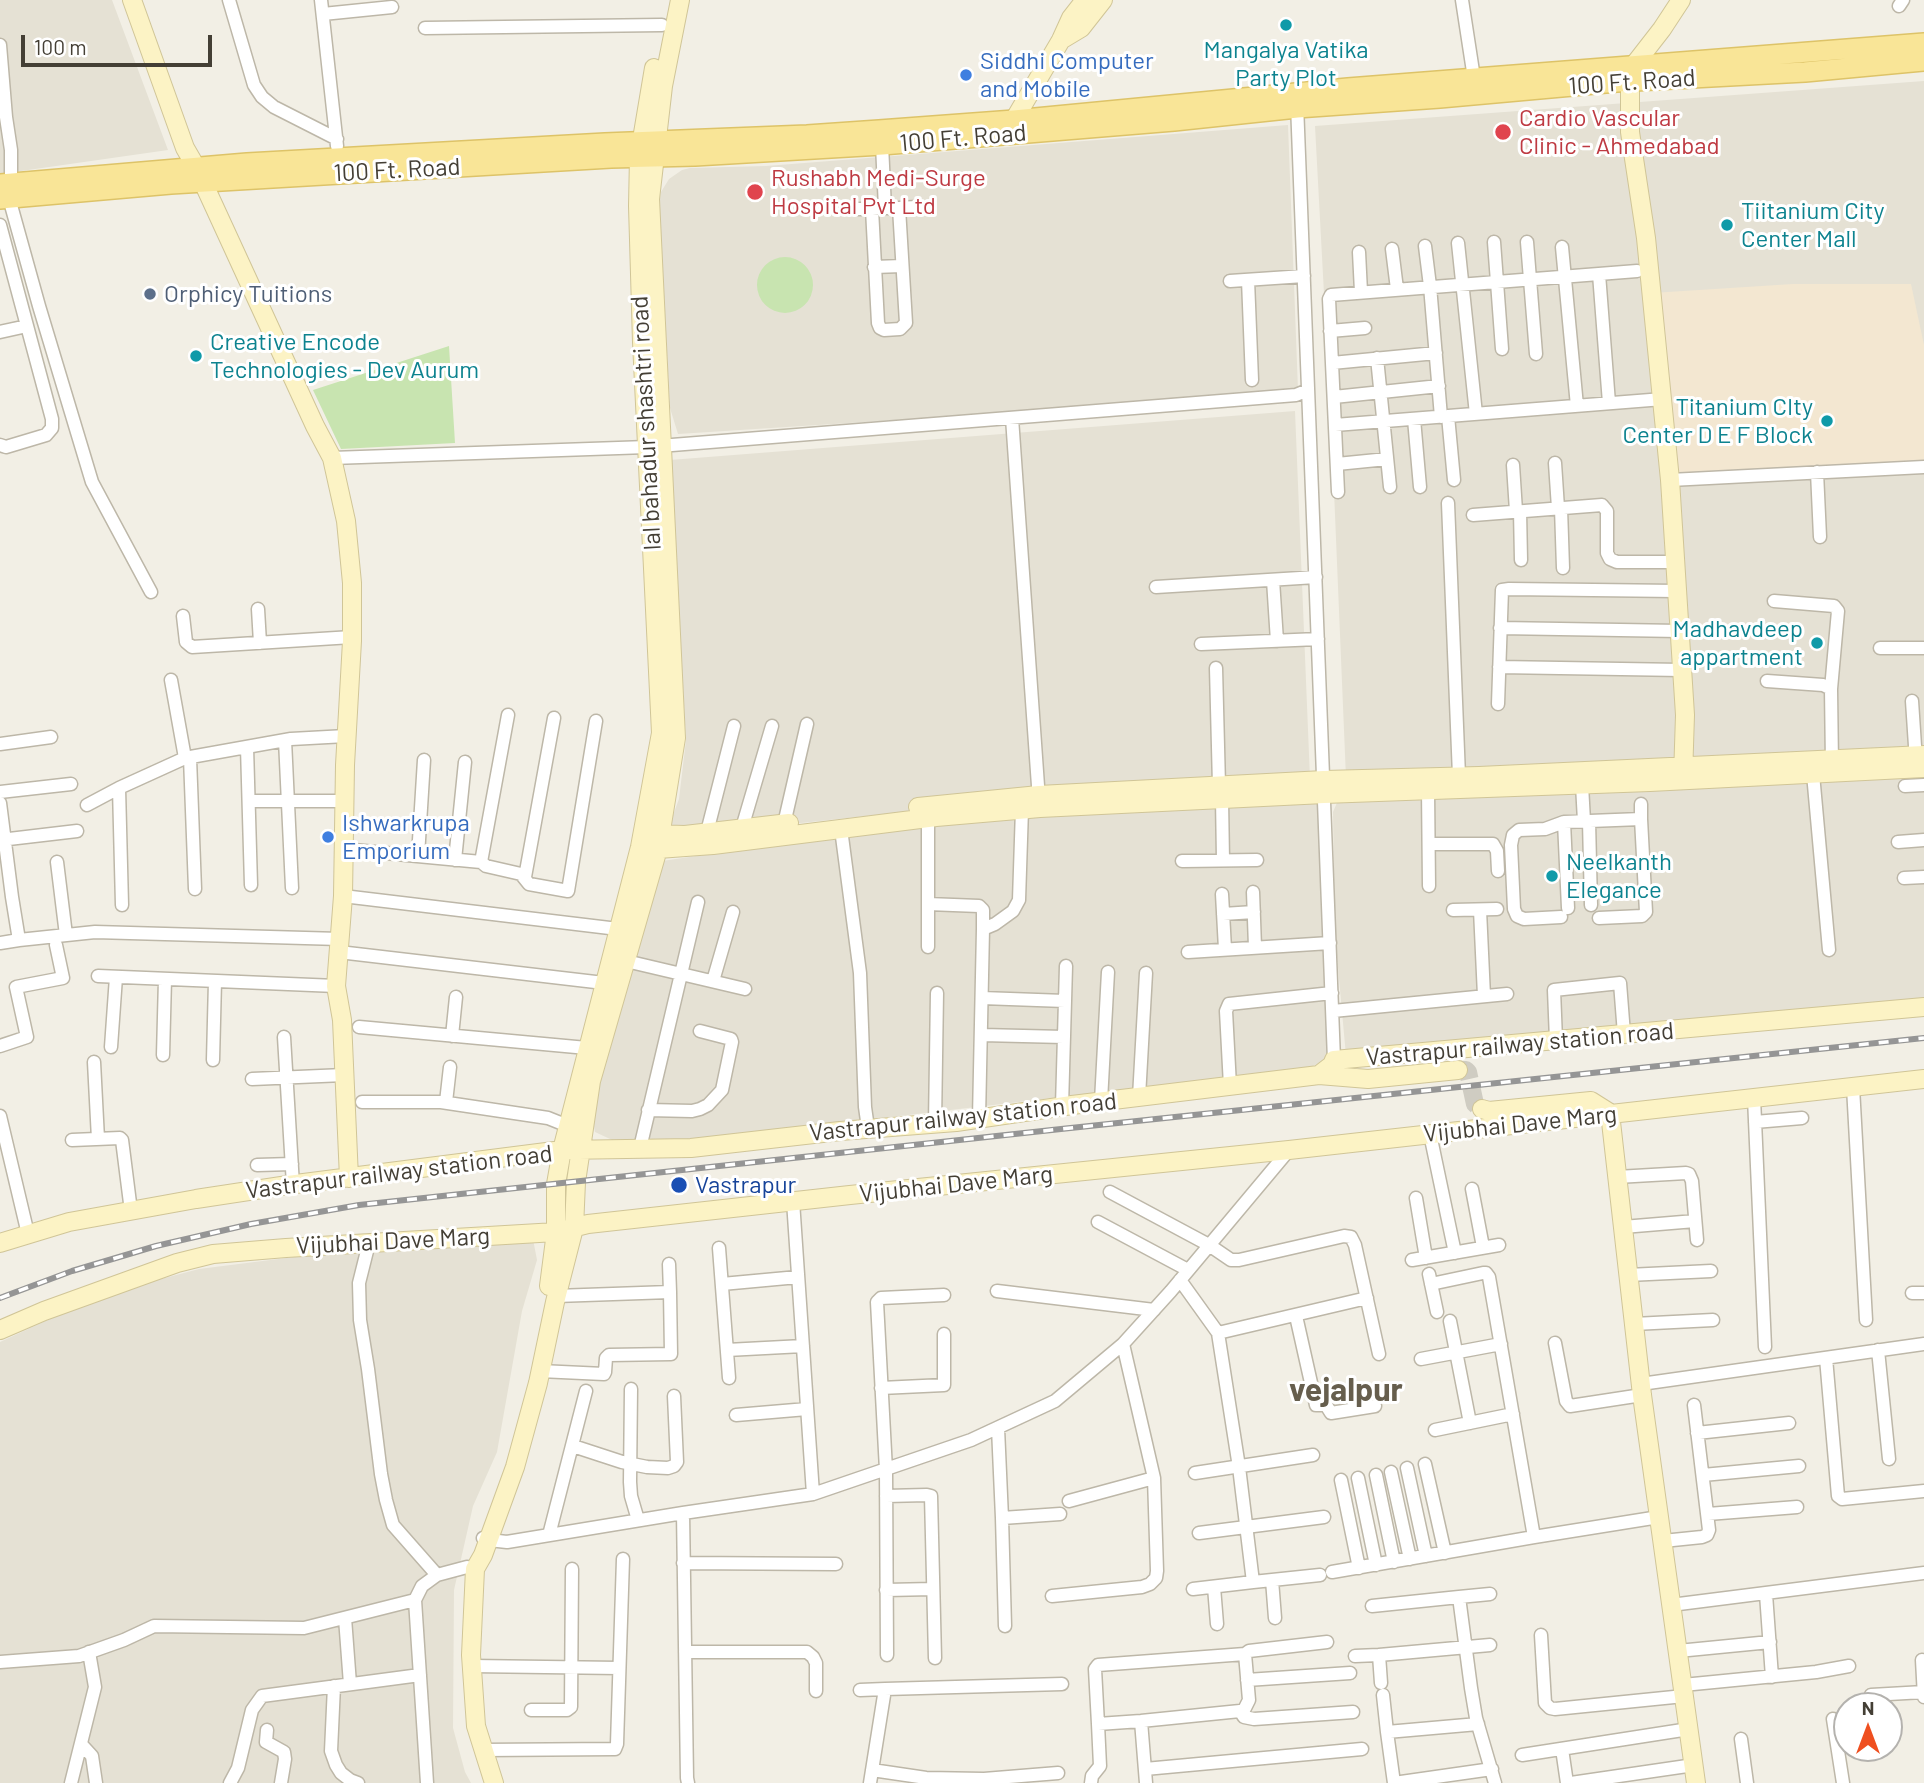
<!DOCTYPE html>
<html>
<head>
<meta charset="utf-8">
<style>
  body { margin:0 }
  #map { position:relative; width:1924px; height:1783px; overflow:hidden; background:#f2efe5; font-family:Barlow,sans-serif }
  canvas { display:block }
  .north { position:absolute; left:1833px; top:1692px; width:70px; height:70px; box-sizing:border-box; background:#fff; border:2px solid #b4b2ae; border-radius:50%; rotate:0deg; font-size:19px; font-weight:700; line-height:28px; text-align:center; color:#443f35 }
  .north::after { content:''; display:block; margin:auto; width:24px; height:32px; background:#ef4f1f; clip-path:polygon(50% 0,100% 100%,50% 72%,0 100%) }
  .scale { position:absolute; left:21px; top:35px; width:191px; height:32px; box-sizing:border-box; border:4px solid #443f35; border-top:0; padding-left:9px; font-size:21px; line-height:24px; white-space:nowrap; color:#443f35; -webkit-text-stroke:5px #fff; paint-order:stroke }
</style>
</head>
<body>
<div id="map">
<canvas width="1924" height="1783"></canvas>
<div class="north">N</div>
<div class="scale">100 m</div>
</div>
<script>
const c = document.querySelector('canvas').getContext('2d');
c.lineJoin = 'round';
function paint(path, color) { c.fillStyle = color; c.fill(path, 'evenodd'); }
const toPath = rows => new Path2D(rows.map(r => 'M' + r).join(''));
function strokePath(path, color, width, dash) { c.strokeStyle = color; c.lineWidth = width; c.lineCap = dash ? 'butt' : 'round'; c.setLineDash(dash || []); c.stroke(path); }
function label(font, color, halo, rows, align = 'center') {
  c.font = font + ' Barlow,sans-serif'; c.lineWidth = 6; c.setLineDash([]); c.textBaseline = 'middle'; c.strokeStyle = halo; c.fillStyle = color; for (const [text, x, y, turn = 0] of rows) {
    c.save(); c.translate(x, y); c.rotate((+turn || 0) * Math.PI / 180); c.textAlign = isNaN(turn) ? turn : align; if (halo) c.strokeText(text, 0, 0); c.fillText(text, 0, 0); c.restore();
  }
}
paint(toPath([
  [0,0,112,0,168,150,0,174],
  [1924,81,1924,747,1346,778,1332,443,1315,126],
  [1288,125,1298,390,1143,401,989,414,678,434,670,408,659,203,661,192,669,179,682,170,690,168,766,166],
  [1295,411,1310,779,1061,795,671,837,669,826,679,799,686,740,670,460],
  [1924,772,1924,1000,1346,1056,1335,934,1333,812,1339,798],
  [1320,795,1329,1059,1308,1068,772,1131,623,1145,595,1132,591,1111,662,861,868,831,1023,819,1127,803],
  [532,1234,537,1260,522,1311,497,1452,473,1506,454,1590,453,1728,465,1772,471,1783,0,1783,0,1342,104,1294,199,1269,429,1240]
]), '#e5e1d4');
paint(toPath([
  [1793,284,1911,284,1924,345,1924,466,1670,480,1652,293]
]), '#f3e7d1');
paint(toPath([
  '757 285a28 28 0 1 1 56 0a28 28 0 1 1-56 0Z',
  [449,346,455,443,341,449,313,390]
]), '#c8e4b0');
strokePath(toPath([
  [1458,1070,1466,1070,1468,1072,1475,1104,1482,1109]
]), '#cfccc2', 18, [18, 9]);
const street = toPath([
  [229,0,254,85,262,97,274,107,337,139],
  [321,0,337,146],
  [1462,0,1474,78],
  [1899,6,1903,0],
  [323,14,392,7],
  [425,28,662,25],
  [0,45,6,117,11,150,11,183],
  [1297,104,1334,1060],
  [882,145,885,208,899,208,906,323,900,329,884,330,880,328,878,323,872,209,885,208],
  [9,198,39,306,92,482,151,592],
  [899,208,916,207],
  [846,209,872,209],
  [0,225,52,419,52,428,46,435,6,447,0,445],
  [1494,242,1502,349],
  [1527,242,1536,354],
  [1458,243,1476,414],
  [1425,246,1430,286,1441,417],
  [1562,247,1577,406],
  [1392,249,1397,289],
  [1359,252,1361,292],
  [874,267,902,266],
  [1599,274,1609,403],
  [1248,280,1252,380],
  [1230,281,1304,276],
  [1330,331,1365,328],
  [0,332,27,326],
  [1377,358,1390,487],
  [1332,363,1436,353],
  [1334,397,1439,386],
  [1448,416,1454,480],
  [1012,418,1039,800],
  [1414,419,1420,487],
  [1335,425,1663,399],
  [332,458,647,447,1296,395,1308,390],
  [1555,463,1558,508],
  [1337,464,1387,459],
  [1513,465,1516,511],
  [1817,472,1820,537],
  [1670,480,1924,467],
  [1338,492,1329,299,1331,295,1637,271],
  [1448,503,1459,776],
  [1561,508,1563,568],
  [1520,511,1521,560],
  [1473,515,1602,505,1607,511,1607,553,1610,559,1617,562,1676,562],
  [1273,580,1277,641],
  [1156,587,1316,577],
  [1774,601,1834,606,1838,611,1831,689,1832,765],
  [258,609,260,643],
  [183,616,186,642,192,647,352,637],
  [1500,628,1680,631],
  [1201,644,1318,639],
  [1880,648,1924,648],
  [1499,667,1682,670],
  [1216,668,1219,786],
  [171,680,185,758],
  [1767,681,1823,685,1831,689],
  [1912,701,1916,761],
  [1498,704,1502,590,1509,589,1677,591],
  [285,740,292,888],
  [0,744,51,737],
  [247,747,251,885],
  [190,758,195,889],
  [1813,774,1829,950],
  [1582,785,1584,821],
  [1905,786,1924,785],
  [1428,790,1429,886],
  [0,792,71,784],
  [1222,799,1223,860],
  [249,801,344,801],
  [0,803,12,897,19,940,0,943],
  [87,805,119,788],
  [928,818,928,947],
  [1589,821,1591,905],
  [1564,822,1568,908],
  [784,824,807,724],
  [742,828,772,726],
  [841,829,860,973,865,1107,868,1128],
  [707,832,734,726],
  [0,840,77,831],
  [1898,842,1924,840],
  [1429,844,1493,844,1497,851,1498,871],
  [343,849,481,862,486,866,521,874,529,884,568,891,596,721],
  [418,856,424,760],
  [455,860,465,762],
  [1182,861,1257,860],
  [57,862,66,935],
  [481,862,508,715],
  [525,877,554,718],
  [1904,878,1924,877],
  [1253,892,1255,947],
  [1222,894,1225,949],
  [343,896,618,929],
  [928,904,979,906,983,910,983,929],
  [122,905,119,788,185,758,291,739,346,736],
  [1453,910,1497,909],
  [1480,910,1484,996],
  [1223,914,1254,912],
  [1561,917,1524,919,1517,916,1514,909,1511,845,1513,835,1519,830,1545,829,1564,822,1641,819,1641,804],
  [1599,918,1642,916,1646,912,1641,819],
  [19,940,95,932,340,939],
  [339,952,604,983],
  [1188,952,1330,943],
  [626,961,745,989],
  [98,976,336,986],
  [713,981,733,912],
  [982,998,1065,1001],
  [1333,1011,1507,994],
  [359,1027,587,1048],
  [982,1035,1064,1037],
  [452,1036,456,997],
  [284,1037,293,1185],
  [1556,1040,1554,990,1620,983,1624,1034],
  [0,1046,27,1037,16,987,63,978,56,945],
  [111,1047,116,977],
  [163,1055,165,979],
  [213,1060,215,981],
  [94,1062,98,1139],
  [252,1079,344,1075],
  [1230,1086,1226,1011,1229,1004,1332,993],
  [1853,1087,1866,1320],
  [1139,1097,1146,973],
  [1754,1098,1765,1347],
  [1101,1101,1108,972],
  [362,1102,441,1102,548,1118,568,1126],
  [446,1102,450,1067],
  [1062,1106,1066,966],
  [648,1110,692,1111,700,1109,708,1105,722,1090,732,1042,731,1039,700,1031],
  [0,1116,28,1234],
  [979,1118,983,929,995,924,1013,911,1019,900,1022,809],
  [1755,1122,1802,1118],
  [935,1123,937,993],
  [1430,1134,1455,1253],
  [72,1140,120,1138,122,1140,131,1211],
  [640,1148,698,902],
  [257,1165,292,1164],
  [1617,1177,1686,1173,1689,1174,1692,1181,1697,1240],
  [1472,1189,1483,1247],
  [1110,1192,1209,1245,1231,1260,1239,1260,1344,1236,1351,1237,1355,1245,1379,1354],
  [1416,1198,1426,1258],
  [793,1201,813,1494],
  [1098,1222,1188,1270],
  [1623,1227,1695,1221],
  [369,1243,359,1283,360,1320,368,1369,381,1474,386,1500,393,1525,437,1575],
  [719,1248,729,1378],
  [1412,1260,1499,1245],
  [1429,1274,1437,1312],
  [1628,1275,1711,1271],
  [1180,1280,1218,1333,1239,1467,1253,1582,1320,1575],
  [722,1284,798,1277],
  [1431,1284,1483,1273,1486,1273,1489,1277,1534,1537],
  [997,1291,1154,1310],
  [1912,1293,1924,1293],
  [556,1296,670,1292,669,1264],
  [1296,1316,1316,1405,1326,1405,1331,1413,1375,1406],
  [1450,1321,1470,1423],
  [1634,1324,1713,1320],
  [1218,1333,1367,1298],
  [1555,1343,1566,1401,1570,1406,1642,1395],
  [727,1350,803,1346],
  [1878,1350,1889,1459],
  [1826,1358,1838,1496,1842,1499,1924,1491],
  [1421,1359,1501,1344],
  [540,1371,604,1374,605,1372,606,1358,609,1355,671,1354,670,1292],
  [1641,1384,1924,1344],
  [881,1388,944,1385,944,1334],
  [631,1389,630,1482,631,1496,638,1520],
  [736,1415,807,1409],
  [998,1428,1002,1518,1060,1514],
  [1435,1430,1513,1414],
  [1697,1433,1789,1423],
  [573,1446,622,1462,647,1467,668,1468,674,1466,677,1462,674,1396],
  [1425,1464,1445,1553],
  [1407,1468,1426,1556],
  [1391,1472,1410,1559],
  [1195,1473,1313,1455],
  [1376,1475,1394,1562],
  [1703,1475,1799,1466],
  [1358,1478,1376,1565],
  [1341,1480,1359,1568],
  [886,1496,927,1495,931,1496,935,1658],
  [1069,1501,1154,1478],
  [683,1513,687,1778,688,1783],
  [1708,1514,1797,1507],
  [1002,1518,1005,1626],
  [1199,1533,1324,1517],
  [549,1535,586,1391],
  [483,1538,489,1540,507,1542,683,1513,813,1494,971,1440,1055,1401,1123,1344,1171,1291,1289,1150],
  [1663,1541,1702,1537,1707,1535,1709,1530,1694,1405],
  [683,1563,836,1564],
  [1332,1572,1534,1537,1659,1517],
  [1272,1580,1275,1618],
  [1214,1587,1217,1624],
  [1193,1589,1253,1582],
  [886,1590,933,1589],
  [1766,1594,1772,1677],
  [1052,1596,1142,1587,1150,1584,1156,1578,1157,1571,1154,1478,1123,1344],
  [1459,1597,1490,1594],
  [1671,1605,1924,1573],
  [1372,1606,1459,1597,1471,1688,1476,1718,1495,1783],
  [345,1618,350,1684],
  [1541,1635,1545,1703,1550,1708,1555,1709,1684,1696],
  [1678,1651,1770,1642],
  [685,1652,807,1652,813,1657,816,1663,816,1691],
  [1245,1654,1249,1700,1244,1710,1240,1711,1141,1721,1098,1724,1095,1669,1098,1665,1245,1654],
  [1245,1654,1249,1651,1327,1642],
  [887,1655,886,1470,877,1302,881,1298,944,1295],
  [1355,1656,1379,1655],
  [1922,1660,1924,1697],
  [0,1662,79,1656,124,1640,154,1626,304,1628,415,1600],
  [472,1666,619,1668],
  [1247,1680,1350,1673],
  [1381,1683,1379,1655,1490,1645],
  [1683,1685,1816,1672,1849,1666],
  [334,1686,331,1751,336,1765,341,1773,350,1780,358,1783],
  [860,1690,885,1689],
  [1383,1695,1387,1732,1478,1724],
  [1871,1695,1924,1692],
  [531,1710,567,1710,571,1707,572,1569],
  [1240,1711,1244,1717,1254,1719,1353,1712],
  [1833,1719,1843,1783],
  [1141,1721,1146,1783],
  [267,1730,266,1742,284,1752,285,1759,281,1783],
  [1387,1732,1394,1783,1492,1769],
  [1741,1739,1747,1783],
  [81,1744,92,1756,96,1783],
  [1562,1749,1567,1783],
  [483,1750,615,1749,617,1744,623,1559],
  [1522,1755,1689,1729],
  [1145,1769,1362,1749],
  [872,1770,926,1778,984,1779,1058,1773],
  [71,1783,95,1687,89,1652],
  [230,1783,238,1768,252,1710,262,1696,420,1675],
  [427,1783,415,1600,422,1586,437,1575,467,1567],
  [870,1783,885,1689,1062,1684],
  [1091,1783,1092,1776,1100,1766,1098,1724],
  [1571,1783,1694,1765]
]);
const secondary = toPath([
  [132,0,185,148,196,167,315,426,332,458,346,521,352,583,352,641,345,765,343,896,336,986,342,1020,349,1178],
  [1681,0,1662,29,1634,65,1630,81,1630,132,1646,238,1670,480,1685,715,1683,777],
  [1061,40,1081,28,1103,0],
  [1018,130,1014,120,1061,40,1071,18,1085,0],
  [918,807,1039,795,1324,780,1479,776,1924,755],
  [650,834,685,835,789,823],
  [646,848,658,849,713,845,936,817,1040,808,1324,794,1650,782,1924,768],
  [1319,1075,1368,1079,1458,1070],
  [1482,1109,1489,1111,1591,1101,1610,1113,1642,1395,1696,1783],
  [0,1243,69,1222,196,1199,288,1185,562,1150,691,1148,840,1131,956,1122,1072,1105,1319,1075,1332,1065,1334,1060,1924,1007],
  [549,1286,556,1232,556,1184,562,1150,640,847,661,733,642,342,638,206,639,157,654,68],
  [0,1330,44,1311,177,1263,213,1254,286,1248,556,1232,588,1224,850,1195,1289,1150,1924,1079],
  [494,1783,476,1726,471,1655,475,1569,483,1555,515,1467,538,1383,555,1302,574,1228,576,1182,591,1081,658,849,676,738,650,199,663,86,680,0]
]);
const primary = toPath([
  [0,184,247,163,605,143,807,135,879,130,1014,120,1348,88,1924,43],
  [0,199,171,184,611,158,695,156,882,145,1174,121,1297,108,1440,98,1617,82,1805,72,1924,61]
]);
strokePath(street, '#bdb7a8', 15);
strokePath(secondary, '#d0c597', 20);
strokePath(primary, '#ddc368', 22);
strokePath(street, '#fff', 12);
strokePath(secondary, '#fcf3c5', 18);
strokePath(primary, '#f9e597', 19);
const rail = toPath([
  [0,1298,72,1271,156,1246,251,1224,359,1205,1061,1129,1924,1038]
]);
strokePath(rail, '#959595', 6);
strokePath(rail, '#fff', 3.5, [10]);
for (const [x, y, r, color] of [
  [1286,25,7,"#0f9aa8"],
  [966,75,7,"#3f7fe0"],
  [1503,132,9,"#e0444e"],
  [755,192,9,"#e0444e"],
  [1727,225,7,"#0f9aa8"],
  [150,294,7,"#5c6f8a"],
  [196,356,7,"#0f9aa8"],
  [1827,421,7,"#0f9aa8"],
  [1817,643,7,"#0f9aa8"],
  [328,837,7,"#3f7fe0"],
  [1552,876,7,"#0f9aa8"],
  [679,1185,9,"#1a4fb4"]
]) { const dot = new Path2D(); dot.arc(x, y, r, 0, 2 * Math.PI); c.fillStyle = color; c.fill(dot); strokePath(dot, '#fff', 2.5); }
label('24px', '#0d838f', '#fff', [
  ["Mangalya Vatika",1286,50,"center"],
  ["Party Plot",1286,78,"center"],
  ["Tiitanium City",1741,211],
  ["Center Mall",1741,239],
  ["Creative Encode",210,342],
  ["Technologies - Dev Aurum",210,370],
  ["Titanium CIty",1813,407,"right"],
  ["Center D E F Block",1813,435,"right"],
  ["Madhavdeep",1803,629,"right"],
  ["appartment",1803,657,"right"],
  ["Neelkanth",1566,862],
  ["Elegance",1566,890]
], 'left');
label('24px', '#366cbe', '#fff', [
  ["Siddhi Computer",980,61],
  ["and Mobile",980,89],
  ["Ishwarkrupa",342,823],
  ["Emporium",342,851]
], 'left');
label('24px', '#443f35', '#fff', [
  ["100 Ft. Road",1632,82,-4],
  ["100 Ft. Road",963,138,-5],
  ["100 Ft. Road",397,170,-3],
  ["lal bahadur shashtri road",646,423,-93],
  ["Vastrapur railway station road",1520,1044,-5],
  ["Vastrapur railway station road",963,1117,-6],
  ["Vijubhai Dave Marg",1520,1124,-6],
  ["Vastrapur railway station road",399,1172,-7],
  ["Vijubhai Dave Marg",956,1184,-6],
  ["Vijubhai Dave Marg",393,1241,-3]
]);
label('24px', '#be3a42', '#fff', [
  ["Cardio Vascular",1519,118],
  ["Clinic - Ahmedabad",1519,146],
  ["Rushabh Medi-Surge",771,178],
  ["Hospital Pvt Ltd",771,206]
], 'left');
label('24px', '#4e5e75', '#fff', [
  ["Orphicy Tuitions",164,294]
], 'left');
label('24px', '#164399', '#fff', [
  ["Vastrapur",695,1185]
], 'left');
label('bold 32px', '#665e4d', '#fff', [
  ["vejalpur",1346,1390]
]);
</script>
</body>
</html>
